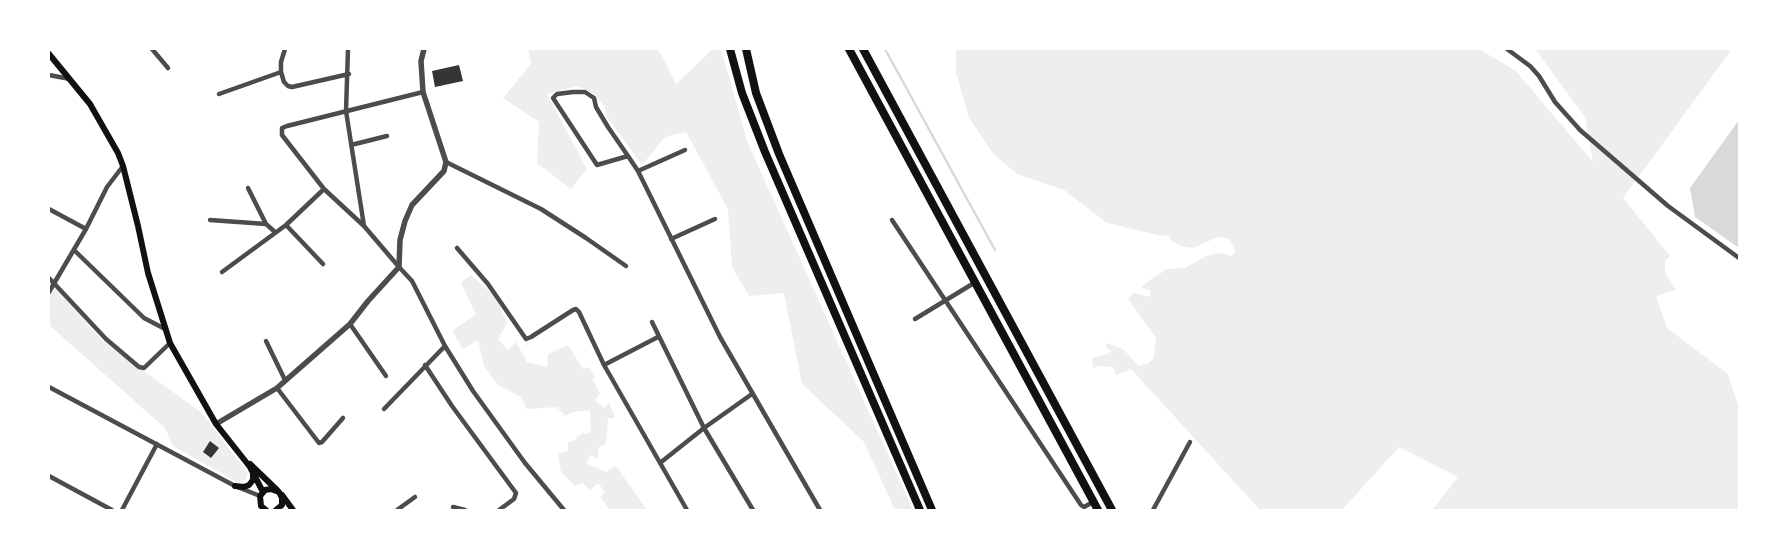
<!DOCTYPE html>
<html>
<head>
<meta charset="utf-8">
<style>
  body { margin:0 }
  #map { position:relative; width:1788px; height:559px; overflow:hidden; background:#fff; font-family:"Asap Condensed",sans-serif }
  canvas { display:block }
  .frame { position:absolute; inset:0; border:50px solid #fff; pointer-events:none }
</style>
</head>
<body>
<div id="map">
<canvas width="1788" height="559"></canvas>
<div class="frame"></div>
</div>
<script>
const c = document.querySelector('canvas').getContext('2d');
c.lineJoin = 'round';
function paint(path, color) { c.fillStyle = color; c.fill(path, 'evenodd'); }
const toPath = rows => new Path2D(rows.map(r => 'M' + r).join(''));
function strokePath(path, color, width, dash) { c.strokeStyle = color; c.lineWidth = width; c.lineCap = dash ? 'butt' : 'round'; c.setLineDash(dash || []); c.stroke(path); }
paint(toPath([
  [528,49,658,49,676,84,713,49,721,49,747,141,913,510,895,510,864,442,802,384,784,293,749,296,732,267,728,209,686,132,665,137,642,165,607,117,604,106,593,93,577,86,547,94,587,169,571,189,537,163,539,122,503,98,531,64],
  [956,49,1479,49,1516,71,1593,162,1585,117,1535,49,1732,49,1623,198,1670,256,1665,261,1665,272,1676,290,1656,296,1667,328,1728,374,1739,408,1739,510,1432,510,1458,477,1399,447,1342,510,1260,510,1131,369,1116,375,1113,367,1099,366,1093,368,1092,360,1094,357,1108,354,1111,351,1106,347,1107,343,1123,349,1139,366,1149,363,1154,357,1156,338,1128,299,1133,293,1151,297,1150,290,1140,287,1167,269,1185,268,1206,256,1221,253,1232,256,1235,251,1230,239,1218,237,1193,248,1180,246,1171,240,1168,235,1162,236,1107,223,1064,190,1017,174,994,155,969,118,956,73],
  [471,275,496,297,507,323,498,339,508,350,516,342,527,362,547,367,548,354,568,345,583,369,589,367,595,377,593,379,600,393,595,400,604,408,609,402,615,418,608,418,606,444,598,448,598,459,590,455,586,463,606,472,616,466,647,510,610,510,600,497,605,492,598,483,590,490,583,483,575,486,561,472,558,453,568,451,568,442,576,440,577,437,583,433,587,434,591,431,590,410,573,412,565,416,557,407,527,409,521,397,498,385,484,366,478,340,463,349,452,331,476,314,461,283],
  [49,282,103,341,202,413,248,473,245,480,237,482,173,446,165,428,49,325]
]), '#eee');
paint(toPath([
  [1739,120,1739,248,1695,217,1690,188]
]), '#d9d9d9');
strokePath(toPath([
  [885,49,995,250]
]), '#d9d9d9', 2.5);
paint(toPath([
  [459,65,463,81,435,87,432,71],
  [210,441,219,448,211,458,203,452]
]), '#353535');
strokePath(toPath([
  [152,49,168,68],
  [285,49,281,62,281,72,284,82,288,86,292,87,349,74],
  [348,49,346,111,364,226],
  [1507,49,1530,66,1539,76,1555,102,1580,130,1668,206,1739,258],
  [49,75,70,79],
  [423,92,287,126,282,128,282,135,324,189,364,226,399,267,412,281,445,346,473,391,525,463,564,510],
  [219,94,281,72],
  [351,145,387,136],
  [628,156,597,165,553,98,557,94,573,92,585,92,594,98,596,107,608,127,628,156,638,171,720,337,820,510],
  [446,162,541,209,586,238,626,266],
  [638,171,685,150],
  [248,188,266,224],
  [49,209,86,229],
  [210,220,266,224,275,232],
  [892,220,1081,505,1084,507,1093,502],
  [286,225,323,264],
  [671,239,715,219],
  [457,248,488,284,526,339,531,337,573,310,576,309,579,312,604,365,687,510],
  [74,250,144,318,165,329],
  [222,272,286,225,324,189],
  [49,278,106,339,139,367,144,368,170,343],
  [49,292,86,229,107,187,123,166],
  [915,319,974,283],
  [652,322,704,428,753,510],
  [350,324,386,376],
  [266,341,285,380],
  [425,365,452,406,516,493,514,499,499,510],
  [604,365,658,337],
  [49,387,235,486,260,496],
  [277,388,319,443,322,442,343,418],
  [384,409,445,346],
  [660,463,704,428,752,394],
  [49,476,112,510],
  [453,507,465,510],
  [122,510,157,444],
  [397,510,415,497],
  [1153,510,1190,442]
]), '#4c4c4c', 4.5);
strokePath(toPath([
  [216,424,277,388,350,324,368,301,399,267,400,240,405,221,412,205,444,171,446,162,423,92,421,61,424,49]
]), '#4c4c4c', 5.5);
strokePath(toPath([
  [49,54,90,104,118,153,123,166,138,226,148,273,170,343,216,424,250,467,263,492],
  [250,464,277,490],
  [235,486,244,487,249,485,253,480,253,474],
  [282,495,293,510],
  [266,510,261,506,260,496,265,490,271,489,279,492,282,498,282,505,276,510]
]), '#111', 6);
strokePath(toPath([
  [730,49,742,93,765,152,920,510],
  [746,49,756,93,779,154,932,510]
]), '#111', 8);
strokePath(toPath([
  [849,49,1098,510],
  [863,49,1112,510]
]), '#111', 8);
</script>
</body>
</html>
